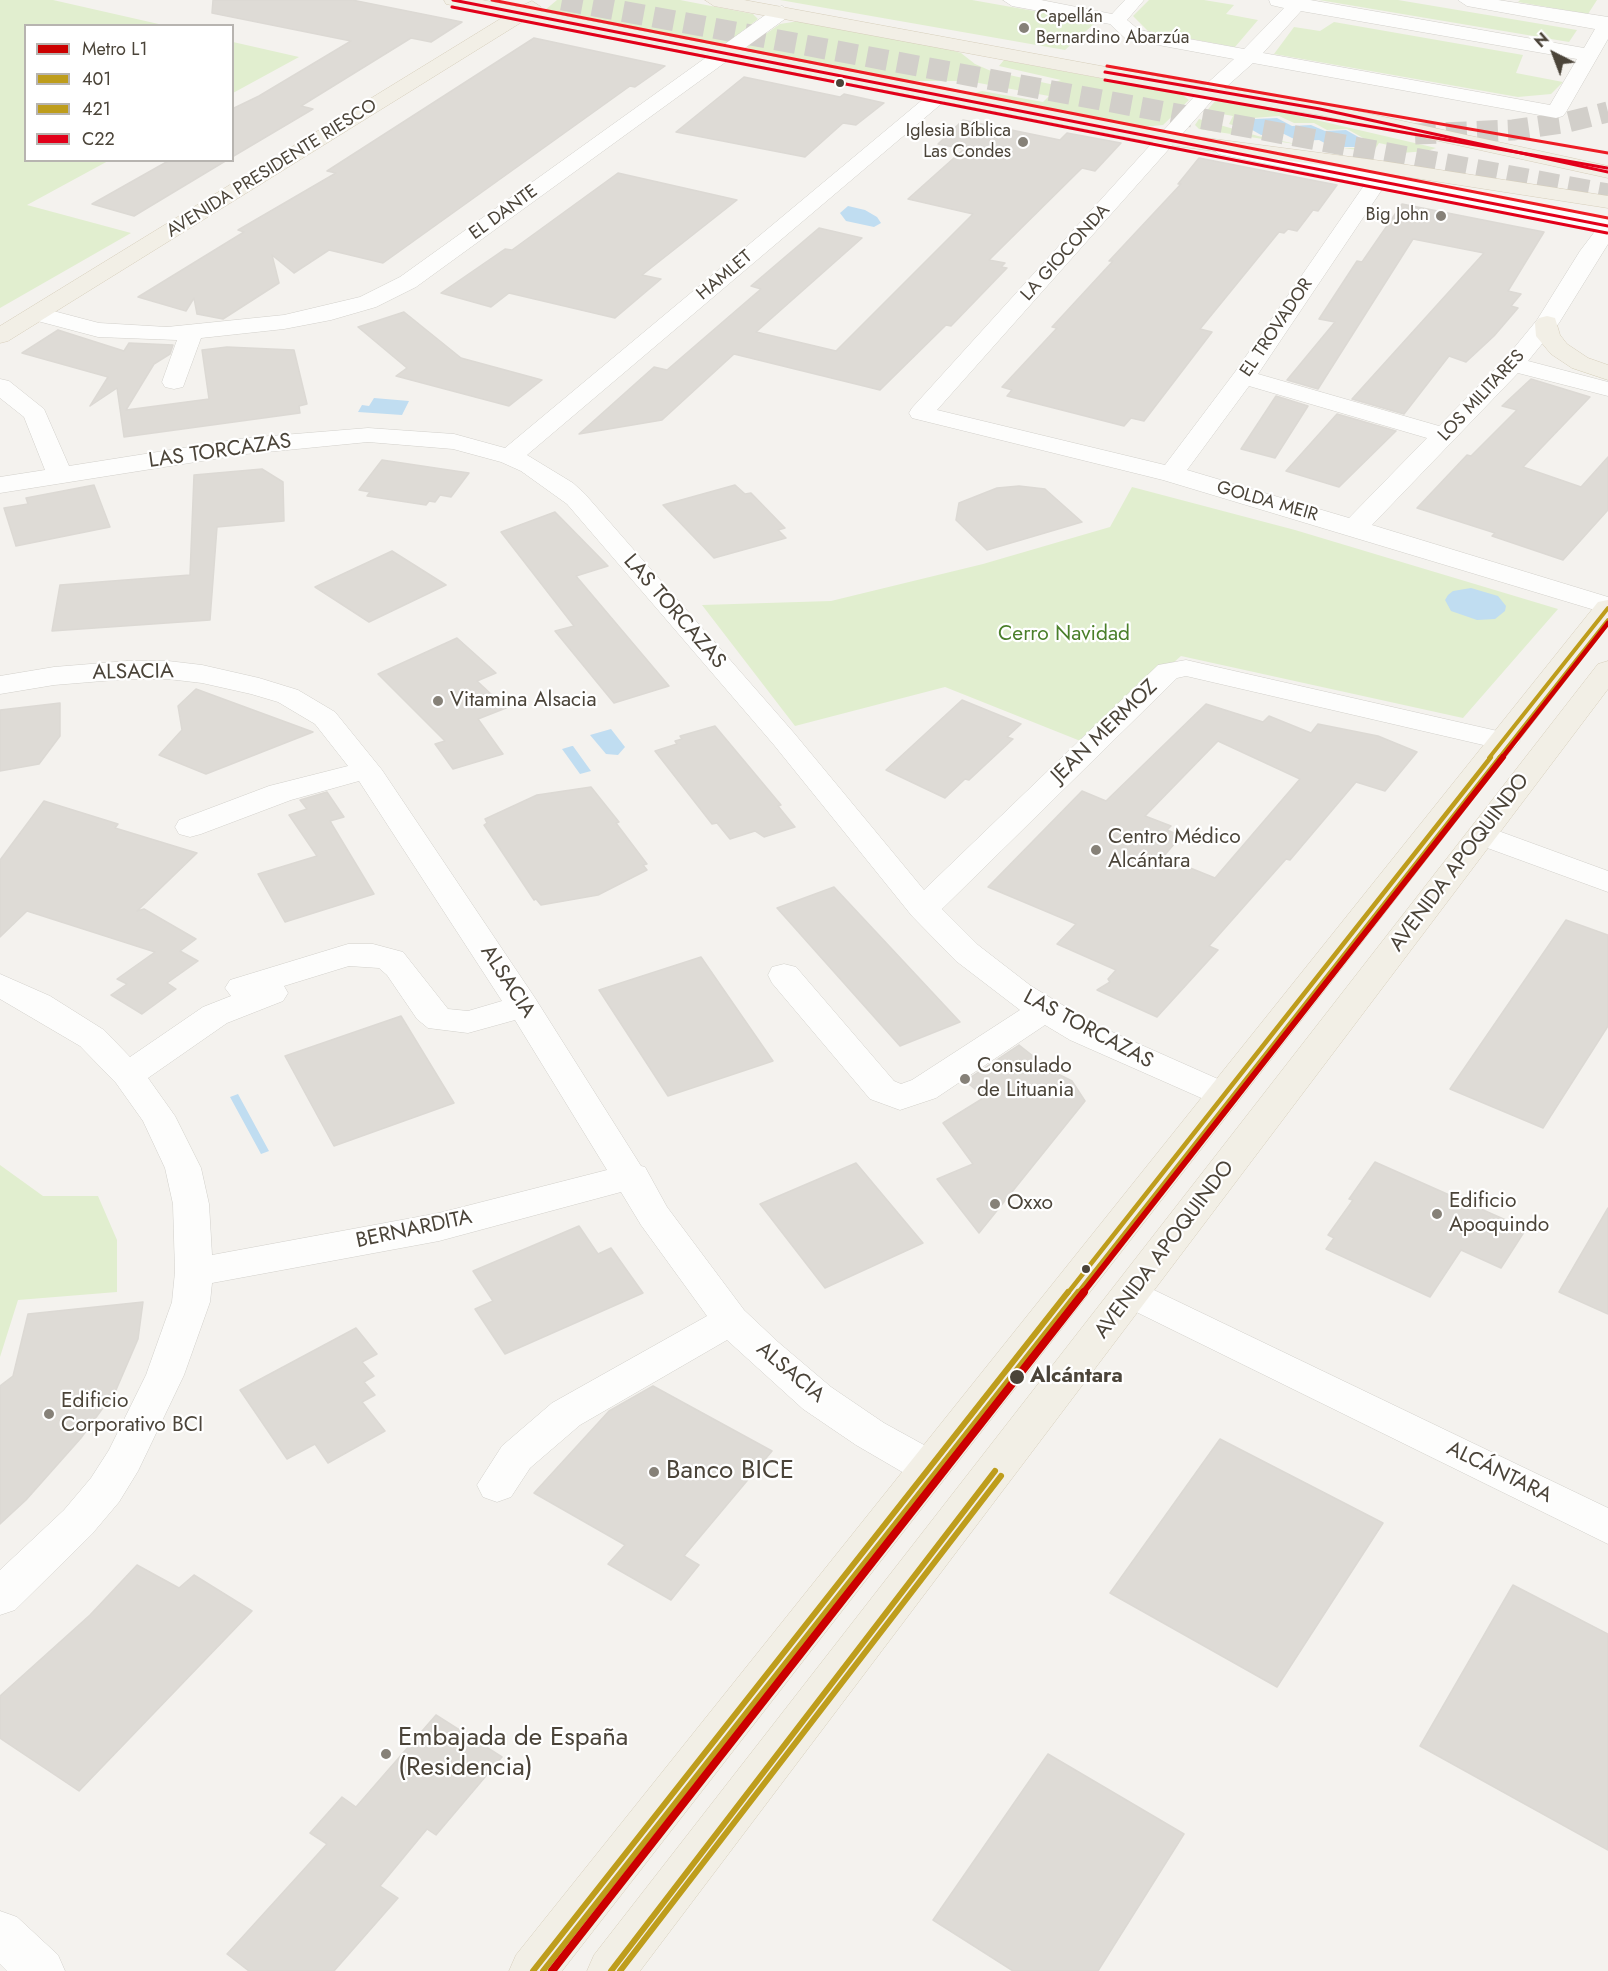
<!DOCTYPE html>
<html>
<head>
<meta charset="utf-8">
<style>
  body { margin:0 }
  #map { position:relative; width:1608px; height:1971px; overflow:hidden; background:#f4f2ee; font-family:Jost,sans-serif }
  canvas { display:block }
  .legend { position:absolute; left:24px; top:24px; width:210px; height:138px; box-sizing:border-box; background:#fff; border:2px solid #b7b4b0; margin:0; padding:8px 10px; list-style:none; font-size:18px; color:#4b4439 }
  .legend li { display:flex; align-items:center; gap:12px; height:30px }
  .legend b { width:30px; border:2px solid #b7b4b0 }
  .north { position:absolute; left:1524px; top:24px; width:60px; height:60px; -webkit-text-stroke:4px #fff; paint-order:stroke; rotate:318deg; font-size:16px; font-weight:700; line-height:24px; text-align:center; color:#4b4439 }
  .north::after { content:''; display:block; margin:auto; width:21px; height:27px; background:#4b4439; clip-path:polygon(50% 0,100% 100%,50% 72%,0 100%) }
</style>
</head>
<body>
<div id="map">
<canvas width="1608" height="1971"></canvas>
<ul class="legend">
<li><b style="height:8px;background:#c00"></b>Metro L1</li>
<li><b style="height:8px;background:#be9d1c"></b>401</li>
<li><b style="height:8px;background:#be9d1c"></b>421</li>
<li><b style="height:8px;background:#e2001a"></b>C22</li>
</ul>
<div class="north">N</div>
</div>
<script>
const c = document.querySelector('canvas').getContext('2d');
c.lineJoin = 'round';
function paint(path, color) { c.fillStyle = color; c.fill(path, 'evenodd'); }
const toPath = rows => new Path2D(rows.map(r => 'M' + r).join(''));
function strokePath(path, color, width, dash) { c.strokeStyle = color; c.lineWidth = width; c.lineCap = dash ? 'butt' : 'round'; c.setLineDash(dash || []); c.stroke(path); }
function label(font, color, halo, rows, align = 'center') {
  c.font = font + ' Jost,sans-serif'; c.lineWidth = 4.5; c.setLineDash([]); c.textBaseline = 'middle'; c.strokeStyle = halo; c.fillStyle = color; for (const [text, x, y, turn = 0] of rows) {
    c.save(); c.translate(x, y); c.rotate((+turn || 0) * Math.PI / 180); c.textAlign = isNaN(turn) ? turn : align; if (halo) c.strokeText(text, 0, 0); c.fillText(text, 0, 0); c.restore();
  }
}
paint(toPath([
  [0,0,53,0,163,25,26,26,26,160,108,161,27,205,131,233,0,308],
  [557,0,680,0,753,14,758,19,727,43,710,44,545,10],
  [780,0,972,0,1096,22,1065,50],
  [1149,0,1204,0,1234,5,1226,14,1258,20,1235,47,1148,31,1133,16],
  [1319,0,1398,0,1577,30,1569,42],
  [1520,0,1597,0,1588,14,1518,2],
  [799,21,947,49,961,53,975,64,991,71,1050,84,1061,80,999,66,1004,60,1180,93,1189,100,1163,125,1142,127,971,94,982,91,1043,102,1049,96,968,81,903,81,755,53,747,47,780,24],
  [1334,22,1523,55,1516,73,1563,82,1551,94,1518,97,1274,54,1294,27,1320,31],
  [233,42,299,57,233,93],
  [1217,99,1226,99,1436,148,1427,151,1401,153,1391,152,1393,146,1379,143,1373,152,1343,148,1360,148,1365,139,1347,129,1327,130,1314,123,1294,123,1279,116,1253,118,1246,127,1253,131,1229,124,1233,116,1222,114,1217,120,1203,115],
  [1199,119,1258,136,1301,145,1199,129,1195,125],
  [1132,487,1295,530,1558,609,1463,718,1181,656,1083,742,945,687,795,726,702,605,831,601,983,564,1110,527],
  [0,1165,43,1196,98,1196,117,1240,117,1292,18,1300,0,1357]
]), '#e1eecf');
paint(toPath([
  [1277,118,1292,126,1311,125,1325,131,1346,130,1362,139,1356,147,1332,147,1319,140,1298,141,1284,134,1261,135,1247,127,1254,119],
  [848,206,865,210,877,217,881,223,874,227,846,221,840,213],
  [374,398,409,401,402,415,358,412,362,405,369,406],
  [1471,588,1498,596,1506,606,1505,611,1495,619,1477,620,1451,611,1445,600,1448,595,1453,591],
  [611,729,625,747,618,755,606,754,590,735],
  [572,746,573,746,591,771,580,774,562,749],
  [238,1094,269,1151,261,1154,230,1097]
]), '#c0ddf1');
const building = toPath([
  [213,0,352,0,462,22,431,42,411,38,301,106,313,109,232,157,232,109,259,96,351,41,212,13,213,0],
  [534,38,665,66,635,87,630,86,383,263,329,250,294,273,272,255,279,283,223,319,197,314,194,298,186,311,138,297,244,232,238,230,336,173,327,171,534,38],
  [744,77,840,97,844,94,884,103,856,125,843,123,805,157,676,132,744,77],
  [963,120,1060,140,1067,133,1121,143,1095,171,1082,168,989,260,1005,263,1001,267,1007,268,951,326,946,325,880,390,734,354,662,420,579,434,654,367,667,370,761,289,751,286,819,228,862,238,756,332,836,351,973,214,908,199,964,149,938,144,963,120],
  [1199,158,1337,185,1318,211,1313,210,1297,231,1288,229,1284,233,1279,232,1200,329,1212,332,1144,421,1131,418,1124,426,1007,396,1012,390,1002,387,1057,328,1052,327,1113,261,1109,261,1181,184,1178,184,1199,158],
  [170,160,227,160,134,216,92,204,170,160],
  [618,173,737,200,642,275,661,279,615,318,509,293,491,307,441,293,505,249,512,250,618,173],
  [1402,204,1544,232,1508,291,1521,294,1511,306,1518,308,1494,336,1466,362,1449,356,1404,414,1352,399,1484,253,1413,239,1318,389,1287,380,1335,322,1319,319,1357,261,1362,262,1402,204],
  [404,312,461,358,542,380,509,406,396,376,407,368,358,327,404,312],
  [58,330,124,351,129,343,173,345,170,354,154,364,126,410,209,399,202,350,227,347,294,350,307,404,299,406,300,413,124,437,117,388,90,406,108,377,22,353,58,330],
  [1531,379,1590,397,1523,467,1581,487,1608,457,1608,510,1563,560,1492,536,1495,533,1417,508,1467,455,1471,456,1517,410,1502,406,1531,379],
  [1276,396,1308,406,1275,458,1241,449,1276,396],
  [1337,414,1396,431,1339,487,1286,471,1337,414],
  [382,460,469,473,451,497,440,495,435,502,429,501,426,505,367,496,370,492,359,490,382,460],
  [262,469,283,482,284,521,217,527,210,620,52,631,60,585,190,575,194,475,262,469],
  [94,485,110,527,16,546,4,508,28,504,26,498,94,485],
  [735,485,745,494,751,493,785,528,778,530,786,538,714,558,663,505,735,485],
  [1019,486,1045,489,1082,522,987,550,956,520,959,503,997,488,1019,486],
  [555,512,608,566,576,576,669,686,614,703,555,631,574,626,501,532,555,512],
  [392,551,446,585,369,622,315,587,392,551],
  [457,638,496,673,477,681,506,708,478,719,503,754,453,769,435,744,445,741,378,674,457,638],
  [196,689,313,732,206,774,159,755,182,730,178,706,196,689],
  [962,700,1021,724,1007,737,1013,739,969,780,965,779,945,798,886,770,962,700],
  [60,703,60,736,39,764,0,771,0,710,60,703],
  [1206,704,1263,722,1269,716,1311,733,1318,724,1378,736,1417,752,1385,791,1356,782,1290,860,1286,859,1209,946,1218,950,1157,1017,1097,990,1110,982,1108,979,1116,970,1057,944,1076,924,988,887,1082,791,1106,801,1206,704],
  [1218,741,1300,779,1215,878,1163,857,1181,836,1167,830,1171,826,1145,816,1218,741],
  [715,726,781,805,778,806,795,827,764,837,755,831,730,839,717,823,712,824,655,751,677,744,675,741,682,739,680,736,715,726],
  [591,787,619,822,616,823,647,864,643,865,647,870,598,895,541,905,536,899,534,900,484,825,487,823,485,819,537,795,591,787],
  [327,792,344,817,330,821,374,894,285,922,258,874,317,856,289,815,307,809,300,800,327,792],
  [44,801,118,824,115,828,197,853,137,911,144,909,196,939,180,951,198,961,167,983,176,989,142,1014,111,995,127,984,117,979,155,952,27,911,0,937,0,860,44,801],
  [834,887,960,1022,900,1046,777,908,834,887],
  [1566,920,1608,935,1608,1026,1543,1128,1450,1089,1566,920],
  [701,957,773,1061,668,1096,599,990,701,957],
  [401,1016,454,1103,334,1146,285,1056,401,1016],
  [1019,1045,1052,1071,1072,1081,1085,1101,979,1233,937,1179,973,1164,943,1123,985,1097,965,1081,1019,1045],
  [1375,1162,1526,1229,1501,1268,1461,1250,1430,1297,1326,1249,1334,1238,1328,1235,1353,1200,1349,1199,1375,1162],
  [856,1163,923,1243,825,1288,760,1204,856,1163],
  [1608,1208,1608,1314,1559,1292,1608,1208],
  [579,1226,598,1254,611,1248,643,1293,505,1354,475,1309,493,1301,473,1271,579,1226],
  [143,1302,138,1339,116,1390,81,1438,26,1500,0,1524,0,1386,13,1376,28,1314,143,1302],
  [356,1328,377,1354,362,1362,374,1376,364,1382,375,1395,362,1402,385,1431,328,1463,315,1444,287,1459,240,1390,356,1328],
  [653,1386,772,1451,684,1556,699,1565,671,1600,608,1564,625,1545,534,1493,609,1411,653,1386],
  [1220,1439,1383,1523,1277,1687,1110,1593,1220,1439],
  [137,1565,179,1588,194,1575,252,1611,79,1791,0,1738,0,1696,90,1615,137,1565],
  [1513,1585,1608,1634,1608,1850,1420,1746,1513,1585],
  [436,1715,502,1757,436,1835,427,1829,380,1886,398,1898,334,1971,249,1971,227,1954,327,1844,310,1833,342,1797,356,1807,436,1715],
  [1048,1754,1184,1834,1098,1971,1013,1971,933,1920,1048,1754]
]);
paint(building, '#dedbd6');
strokePath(building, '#dcd9d4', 1.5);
strokePath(toPath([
  [562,0,1608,194],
  [1415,134,1513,130,1568,122,1608,112]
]), '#d2cfca', 21, [21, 10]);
const minor = toPath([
  [1003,0,1041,0,1112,14,1125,0,1144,0,1127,20,1139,30,1244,49,1284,8,1271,5,1269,0,1310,0,1584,48,1595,29,1467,6,1458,0,1498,0,1608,17,1608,39,1566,112,1563,116,1556,118,1253,63,1216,96,937,410,1165,465,1235,372,1365,184,1218,154,1215,150,1218,146,1225,144,1608,219,1608,244,1559,323,1528,361,1608,382,1608,396,1518,373,1372,525,1608,597,1608,614,1163,480,912,418,909,413,912,408,1202,88,1234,59,1126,39,1110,24,1012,6,1003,0],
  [1301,11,1577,59,1550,105,1263,53,1301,11],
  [1383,188,1596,230,1580,251,1537,320,1505,359,1439,426,1258,374,1383,188],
  [1249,386,1427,438,1349,518,1187,470,1249,386],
  [782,6,791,12,789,16,416,287,376,307,331,320,284,329,201,338,183,387,174,389,165,387,162,382,177,340,98,337,30,319,26,314,30,309,38,307,99,323,167,327,284,315,360,297,400,277,775,8,782,6],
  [940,89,947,91,950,95,947,99,527,455,573,483,585,494,794,733,924,890,1158,665,1186,660,1515,735,1520,741,1515,747,1505,750,1186,676,1177,678,942,909,978,945,1031,986,1094,1024,1236,1087,1241,1096,1236,1105,1224,1108,1070,1040,1045,1025,936,1098,900,1110,870,1099,772,983,768,975,772,967,784,964,796,967,894,1081,901,1084,912,1080,1020,1010,956,961,912,916,774,745,567,504,521,471,501,462,453,449,368,442,246,454,0,493,0,477,45,470,24,417,0,398,0,379,9,381,44,409,69,466,246,438,368,428,454,434,505,448,933,91,940,89],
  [127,661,168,661,202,665,259,678,298,690,335,712,382,770,535,998,641,1166,645,1167,667,1207,744,1310,778,1342,831,1387,884,1423,944,1456,950,1468,944,1480,930,1484,916,1480,856,1445,803,1409,727,1340,580,1425,530,1468,511,1497,497,1502,483,1497,477,1485,502,1446,552,1403,707,1316,641,1225,621,1192,439,1241,212,1283,210,1302,184,1375,138,1471,119,1502,92,1534,15,1610,0,1615,0,1570,64,1510,91,1478,109,1450,146,1375,172,1302,175,1272,173,1204,165,1168,143,1121,116,1083,80,1046,0,999,0,974,50,996,104,1030,130,1057,203,1007,231,996,225,988,230,980,348,944,373,944,403,952,448,1009,468,1011,502,1001,359,781,291,800,201,834,190,837,179,834,175,827,179,820,269,786,348,766,315,724,278,702,251,694,202,683,168,679,127,679,54,685,0,694,0,676,54,667,127,661],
  [349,966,379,968,387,975,417,1019,428,1028,468,1033,515,1020,607,1170,439,1213,212,1255,209,1204,201,1168,175,1116,148,1078,227,1023,283,1001,288,993,284,986,349,966],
  [1482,825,1608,871,1608,892,1471,842,1467,835,1471,828,1482,825],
  [1131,1279,1608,1508,1608,1544,1118,1303,1112,1293,1118,1283,1131,1279],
  [0,1911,17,1917,58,1955,65,1971,7,1971,0,1964,0,1911]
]);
const major = toPath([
  [444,0,482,0,519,7,532,1,541,7,539,11,1168,133,1382,161,1608,196,1608,208,1382,173,1168,145,525,20,8,341,0,343,0,326,505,16,446,4,444,0],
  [705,0,744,0,1209,86,1320,103,1608,166,1608,178,1320,115,1209,98,714,6,705,0],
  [1547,316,1555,318,1560,335,1567,344,1588,358,1608,365,1608,380,1572,368,1551,354,1536,336,1535,323,1539,318,1547,316],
  [1608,600,1608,626,562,1971,509,1971,516,1955,1598,602,1608,600],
  [1608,661,1608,689,640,1971,587,1971,594,1955,1598,664,1608,661]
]);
strokePath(minor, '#d2d0cb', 1);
strokePath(major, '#d6cebb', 1);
paint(minor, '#fdfdfc');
paint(major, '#f2efe6');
strokePath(toPath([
  [1489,758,1608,608]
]), '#be9d1c', 4);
strokePath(toPath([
  [1067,1294,1491,757]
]), '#be9d1c', 4.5);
strokePath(toPath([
  [533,1971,1068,1292],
  [611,1971,995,1471]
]), '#be9d1c', 6);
strokePath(toPath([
  [1499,758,1608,620]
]), '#be9d1c', 4);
strokePath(toPath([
  [1077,1294,1500,757]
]), '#be9d1c', 4.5);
strokePath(toPath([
  [543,1971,1078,1292],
  [620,1971,1001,1476]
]), '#be9d1c', 6);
strokePath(toPath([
  [453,0,1608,226],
  [1105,72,1320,109,1608,172]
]), '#e2001a', 3);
strokePath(toPath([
  [452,7,1607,233],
  [1105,80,1607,168]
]), '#e2001a', 3);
strokePath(toPath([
  [492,0,1608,218],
  [1107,66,1608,153]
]), '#ed1c24', 3);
strokePath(toPath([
  [1502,758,1608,623]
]), '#c00', 4.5);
strokePath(toPath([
  [1082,1294,1503,757]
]), '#c00', 6);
strokePath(toPath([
  [552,1971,1084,1292]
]), '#c00', 8);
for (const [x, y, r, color] of [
  [1024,28,6,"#868178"],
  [840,83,5,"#4b4439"],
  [1023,142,6,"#868178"],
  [1441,216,6,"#868178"],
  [438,701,6,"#868178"],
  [1096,850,6,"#868178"],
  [965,1079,6,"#868178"],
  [995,1204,6,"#868178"],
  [1437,1214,6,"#868178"],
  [1086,1269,5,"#4b4439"],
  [1017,1377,8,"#4b4439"],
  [49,1414,6,"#868178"],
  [654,1472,6,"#868178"],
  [386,1754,6,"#868178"]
]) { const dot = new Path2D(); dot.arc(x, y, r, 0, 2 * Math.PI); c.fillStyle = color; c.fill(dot); strokePath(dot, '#fff', 2); }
label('18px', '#4b4439', '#fff', [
  ["Capellán",1036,18,"left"],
  ["Bernardino Abarzúa",1036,39,"left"],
  ["Iglesia Bíblica",1011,132],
  ["Las Condes",1011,153],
  ["Big John",1429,216]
], 'right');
label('18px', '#4b4439', '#fff', [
  ["AVENIDA PRESIDENTE RIESCO",272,169,-32],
  ["EL DANTE",504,213,-36],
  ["LA GIOCONDA",1066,253,-48],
  ["HAMLET",725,276,-40],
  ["EL TROVADOR",1277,328,-56],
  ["LOS MILITARES",1482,396,-47],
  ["GOLDA MEIR",1267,502,16]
]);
label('21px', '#4b4439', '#fff', [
  ["LAS TORCAZAS",220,452,-8],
  ["LAS TORCAZAS",674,612,49],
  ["ALSACIA",133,673,-1],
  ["JEAN MERMOZ",1105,732,-44],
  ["AVENIDA APOQUINDO",1460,863,-53],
  ["ALSACIA",507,982,57],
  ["LAS TORCAZAS",1088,1030,28],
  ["BERNARDITA",414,1230,-12],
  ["AVENIDA APOQUINDO",1165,1250,-53],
  ["ALSACIA",790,1373,40],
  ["ALCÁNTARA",1499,1473,26]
]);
label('21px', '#4a7f2a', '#fff', [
  ["Cerro Navidad",1064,635]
]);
label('21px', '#4b4439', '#fff', [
  ["Vitamina Alsacia",450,701],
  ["Centro Médico",1108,838],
  ["Alcántara",1108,862],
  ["Consulado",977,1067],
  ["de Lituania",977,1091],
  ["Edificio",1449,1202],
  ["Apoquindo",1449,1226],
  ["Oxxo",1007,1204],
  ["Edificio",61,1402],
  ["Corporativo BCI",61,1426]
], 'left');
label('bold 21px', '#4b4439', '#fff', [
  ["Alcántara",1030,1377]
], 'left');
label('26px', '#4b4439', '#fff', [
  ["Banco BICE",666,1472],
  ["Embajada de España",398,1739],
  ["(Residencia)",398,1769]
], 'left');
</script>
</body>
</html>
